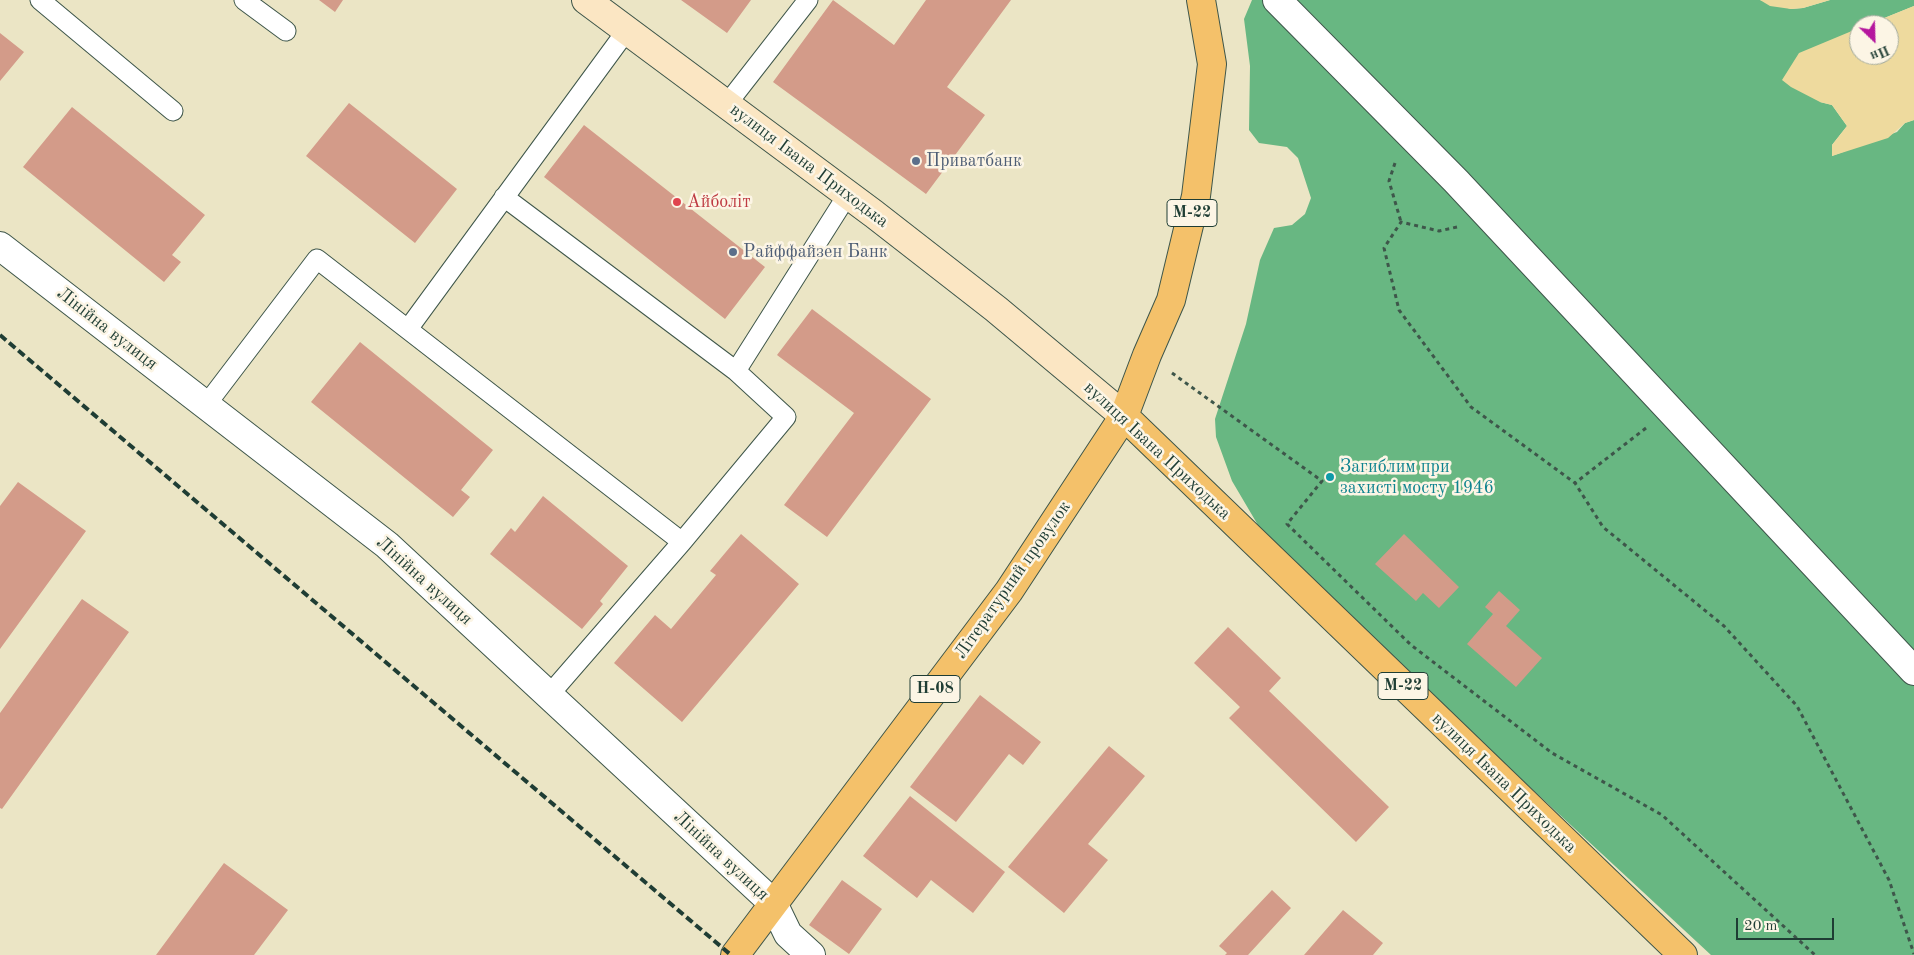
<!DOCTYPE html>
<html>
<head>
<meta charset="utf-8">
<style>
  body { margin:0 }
  #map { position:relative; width:1914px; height:955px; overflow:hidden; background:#ebe5c5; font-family:"Old Standard TT",serif }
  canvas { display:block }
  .north { position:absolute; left:1849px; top:15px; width:50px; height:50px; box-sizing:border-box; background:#fcf5e5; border:1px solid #a4ab9e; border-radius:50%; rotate:156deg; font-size:14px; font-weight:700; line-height:20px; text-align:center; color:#1f3d34 }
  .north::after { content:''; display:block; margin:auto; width:18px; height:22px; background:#b5179e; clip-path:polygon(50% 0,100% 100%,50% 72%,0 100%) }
  .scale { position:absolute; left:1736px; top:918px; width:98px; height:22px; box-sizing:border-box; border:2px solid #1f3d34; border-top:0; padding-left:6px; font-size:15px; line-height:18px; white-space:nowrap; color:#1f3d34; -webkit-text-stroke:4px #fcf5e5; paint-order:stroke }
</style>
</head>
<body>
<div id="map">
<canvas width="1914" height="955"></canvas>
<div class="north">Пн</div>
<div class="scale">20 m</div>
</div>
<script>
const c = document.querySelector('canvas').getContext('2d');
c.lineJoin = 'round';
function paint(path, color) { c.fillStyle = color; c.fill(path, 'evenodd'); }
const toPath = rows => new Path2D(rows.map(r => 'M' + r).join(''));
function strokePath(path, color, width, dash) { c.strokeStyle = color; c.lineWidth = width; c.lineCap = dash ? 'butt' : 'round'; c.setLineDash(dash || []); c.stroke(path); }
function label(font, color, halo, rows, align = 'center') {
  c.font = font + ' "Old Standard TT",serif'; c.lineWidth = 5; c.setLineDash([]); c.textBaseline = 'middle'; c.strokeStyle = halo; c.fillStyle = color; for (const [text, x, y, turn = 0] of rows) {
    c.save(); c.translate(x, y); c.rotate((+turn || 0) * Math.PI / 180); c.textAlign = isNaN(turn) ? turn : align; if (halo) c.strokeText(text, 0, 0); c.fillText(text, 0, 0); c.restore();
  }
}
paint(toPath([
  [1252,0,1760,0,1791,9,1803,8,1830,0,1914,0,1914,6,1867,25,1859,25,1859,28,1820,102,1832,105,1847,126,1832,145,1832,156,1897,132,1905,123,1914,120,1914,955,1711,955,1410,676,1265,537,1232,481,1216,437,1215,419,1246,324,1260,260,1274,228,1292,225,1305,214,1311,198,1298,158,1287,147,1259,143,1249,130,1250,66,1244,19]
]), '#68b782');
paint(toPath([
  [1760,0,1830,0,1803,8,1791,9,1770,6],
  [1914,6,1914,120,1905,123,1888,138,1832,156,1832,145,1847,126,1832,105,1820,102,1791,87,1782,80,1799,53,1859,28,1859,55,1889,55,1889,25,1867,25]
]), '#eeda9e');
paint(toPath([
  [319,0,343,0,335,12],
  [681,0,751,0,727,33],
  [833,0,894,45,926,0,1011,0,947,87,985,115,926,194,773,82],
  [0,33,24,52,0,81],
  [349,103,457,189,415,243,306,156],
  [72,107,205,215,172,255,181,262,164,282,23,167],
  [584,125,765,267,725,319,544,177],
  [812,309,931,399,827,537,784,505,854,413,777,355],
  [360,342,493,450,461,490,470,497,453,517,311,402],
  [18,482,86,531,0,649,0,506],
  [543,496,628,566,600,601,603,604,582,629,490,554,511,528,515,532],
  [741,534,799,584,682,722,614,663,655,615,671,629,716,575,710,571],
  [1404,534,1459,587,1439,608,1423,593,1416,601,1375,564],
  [1499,591,1520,610,1506,626,1542,658,1516,687,1467,644,1493,614,1485,607],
  [82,599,129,632,2,809,0,808,0,713],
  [1228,627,1281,678,1269,691,1389,807,1356,842,1229,718,1240,707,1194,663],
  [980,695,1041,742,1023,765,1009,754,956,822,910,787],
  [1109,746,1145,776,1088,844,1108,860,1064,913,1008,867],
  [910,796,1005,872,973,913,931,880,917,898,863,856],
  [224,863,288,910,254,955,156,955],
  [842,880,882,909,849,954,809,925],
  [1272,890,1291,908,1248,955,1225,955,1227,953,1219,946],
  [1343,910,1383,943,1373,955,1304,955]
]), '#d39b89');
const lane = toPath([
  [40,0,173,111],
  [244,0,286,31],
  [727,104,808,0],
  [504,197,736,371],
  [408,329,627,30],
  [206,405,317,259,682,542],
  [549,695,682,542,786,417,736,371,848,194]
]);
const street = toPath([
  [1277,0,1456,181,1914,671],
  [0,246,387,545,773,903,788,934,811,955]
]);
const secondary = toPath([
  [586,0,874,214,996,309,1124,416]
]);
const primary = toPath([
  [735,955,1009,591,1124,416]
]);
const highway = toPath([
  [1201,0,1212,64,1196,196,1171,300,1147,355,1124,416,1683,955]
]);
strokePath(lane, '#3e564a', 21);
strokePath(street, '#3e564a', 30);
strokePath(secondary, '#3e564a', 30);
strokePath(primary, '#3e564a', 30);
strokePath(highway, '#3e564a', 30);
strokePath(toPath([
  [1395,163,1389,181,1401,222],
  [1457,227,1439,231,1401,222,1384,248,1399,310,1471,407,1575,483],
  [1172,373,1322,481,1287,524,1411,645,1552,753,1662,815,1815,955],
  [1646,428,1575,483,1603,527,1724,626,1797,706,1889,880,1914,954]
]), '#3e564a', 3, [4, 4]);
strokePath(lane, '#fff', 19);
strokePath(street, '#fff', 28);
strokePath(secondary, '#fbe6c3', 28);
strokePath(primary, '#f4c16a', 28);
strokePath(highway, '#f4c16a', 28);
strokePath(toPath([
  [0,335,731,955]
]), '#1f3d34', 4, [8, 4]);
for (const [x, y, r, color] of [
  [916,161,5,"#5c6f8a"],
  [677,202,5,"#e0444e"],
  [733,252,5,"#5c6f8a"],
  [1330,477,5,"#0f9aa8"]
]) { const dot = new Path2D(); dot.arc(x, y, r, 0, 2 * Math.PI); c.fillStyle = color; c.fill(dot); strokePath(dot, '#fcf5e5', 2); }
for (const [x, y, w] of [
  [1192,213,50],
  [1403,686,50],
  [935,689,50]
]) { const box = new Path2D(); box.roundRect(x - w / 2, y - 13.5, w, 27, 4); c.fillStyle = '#fcf5e5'; c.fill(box); strokePath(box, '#1f3d34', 1); }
label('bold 16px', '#1f3d34', null, [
  ["М-22",1192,213],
  ["М-22",1403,686],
  ["Н-08",935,689]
]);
label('18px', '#4e5e75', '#fcf5e5', [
  ["Приватбанк",926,161],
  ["Райффайзен Банк",743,252]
], 'left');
label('18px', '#1f3d34', '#fcf5e5', [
  ["вулиця Івана Приходька",809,166,37],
  ["Лінійна вулиця",107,329,38],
  ["вулиця Івана Приходька",1157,451,43],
  ["Літературний провулок",1013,580,-55],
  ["Лінійна вулиця",424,581,42],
  ["вулиця Івана Приходька",1504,783,44],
  ["Лінійна вулиця",721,856,43]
]);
label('18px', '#be3a42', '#fcf5e5', [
  ["Айболіт",687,202]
], 'left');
label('18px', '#0d838f', '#fcf5e5', [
  ["Загиблим при",1340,467],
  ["захисті мосту 1946",1340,488]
], 'left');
</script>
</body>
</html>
